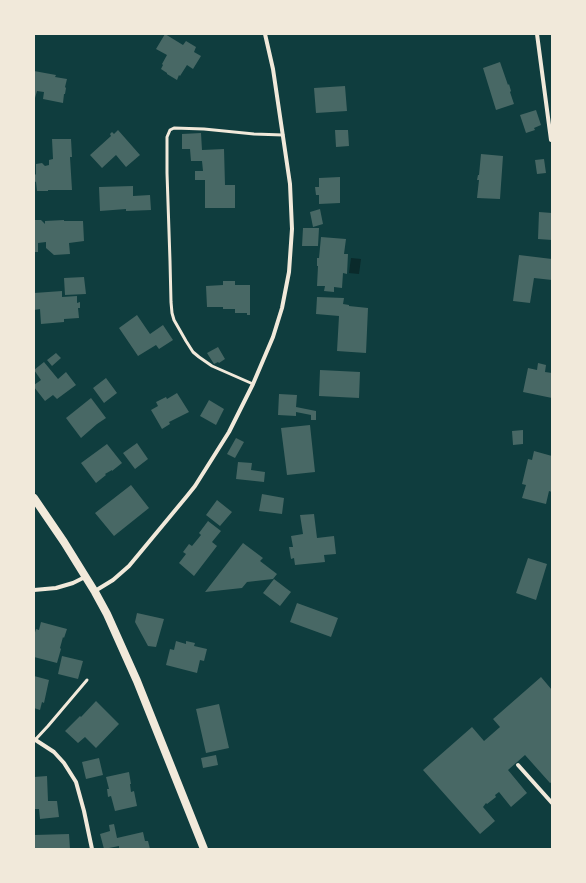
<!DOCTYPE html>
<html>
<head>
<meta charset="utf-8">
<style>
  body { margin:0 }
  #map { position:relative; width:586px; height:883px; overflow:hidden; background:#0f3d3e; font-family:"DM Sans",sans-serif }
  canvas { display:block }
  .frame { position:absolute; inset:0; border:35px solid #f1e9da; pointer-events:none }
</style>
</head>
<body>
<div id="map">
<canvas width="586" height="883"></canvas>
<div class="frame"></div>
</div>
<script>
const c = document.querySelector('canvas').getContext('2d');
c.lineJoin = 'round';
function paint(path, color) { c.fillStyle = color; c.fill(path, 'evenodd'); }
const toPath = rows => new Path2D(rows.map(r => 'M' + r).join(''));
function strokePath(path, color, width, dash) { c.strokeStyle = color; c.lineWidth = width; c.lineCap = dash ? 'butt' : 'round'; c.setLineDash(dash || []); c.stroke(path); }
paint(toPath([
  [351,258,361,259,359,274,349,273]
]), '#0a2a2b');
paint(toPath([
  [165,34,183,45,186,41,196,47,194,52,201,56,193,69,187,65,180,76,179,75,177,80,167,74,167,73,161,69,163,65,162,64,167,55,156,49],
  [500,62,508,85,509,84,511,91,510,92,514,104,496,110,483,68],
  [34,71,56,75,55,77,67,79,65,87,66,88,65,94,64,94,63,103,43,99,44,92,37,91,35,98,34,98],
  [345,86,347,111,316,113,314,88],
  [536,110,541,125,534,128,535,130,526,133,520,115],
  [118,130,140,155,126,167,116,155,102,168,90,155,111,136,110,134,112,132,114,134],
  [335,130,348,130,349,146,336,147],
  [201,133,202,150,224,149,225,185,235,185,235,208,205,208,205,180,195,180,195,171,203,171,202,161,191,161,190,149,182,149,182,134],
  [52,139,71,139,72,157,70,157,72,190,48,190,48,191,37,191,36,182,34,181,34,176,36,174,36,164,42,163,45,166,49,165,49,160,53,159],
  [481,154,503,156,500,199,477,198,479,180,477,180,478,175,479,175],
  [544,159,546,173,537,174,535,160],
  [340,177,340,203,319,204,319,195,316,195,315,187,319,187,319,178],
  [133,186,133,196,150,195,151,210,126,211,126,209,100,211,99,187],
  [320,209,323,224,313,227,310,212],
  [539,212,552,213,552,240,538,239],
  [34,220,41,220,45,224,45,221,64,220,64,221,83,221,84,241,69,243,70,254,54,255,46,248,46,242,38,243,38,252,34,252],
  [303,228,319,228,318,246,302,246],
  [321,237,346,239,344,254,348,254,347,274,343,273,342,288,334,287,334,292,324,291,325,286,317,286,318,266,317,266,317,258,319,258],
  [519,255,552,259,552,280,534,278,530,303,513,301],
  [84,277,86,294,65,295,64,278],
  [223,281,235,281,235,285,250,285,250,315,247,315,247,313,235,313,235,309,223,309,223,307,207,307,206,286,223,285],
  [62,291,62,297,77,296,77,303,80,302,80,308,78,308,79,318,64,319,64,322,41,324,40,309,34,310,34,293],
  [317,297,344,298,343,304,349,305,349,306,368,308,366,353,337,351,339,316,316,314],
  [137,315,150,334,163,325,173,340,159,349,156,345,138,356,119,328],
  [218,347,225,359,219,363,218,362,214,364,207,353],
  [56,353,61,358,52,366,47,360],
  [44,362,58,379,66,372,76,385,57,399,53,395,45,401,34,387,34,385,41,380,34,370],
  [538,363,546,365,545,372,552,373,552,398,523,392,528,368,537,370],
  [320,370,360,372,359,398,319,396],
  [106,378,117,393,104,403,93,388],
  [177,393,189,412,169,422,170,424,162,429,151,410,158,406,156,402,166,397,167,399],
  [279,394,297,395,296,407,316,411,316,420,311,420,311,415,296,412,296,416,278,415],
  [91,398,106,418,97,424,81,438,66,418],
  [209,400,224,409,216,425,200,416],
  [310,425,315,472,287,475,281,428],
  [523,430,523,444,513,445,512,431],
  [236,438,244,442,235,458,227,454],
  [137,443,148,459,135,469,123,453],
  [107,444,122,463,112,471,112,470,105,474,106,475,96,483,81,463],
  [534,451,552,456,552,492,549,491,546,504,522,498,526,485,522,484,528,459,532,460],
  [238,462,252,463,251,470,265,472,264,482,236,479],
  [131,485,149,508,114,536,95,513],
  [262,494,284,498,282,514,259,511],
  [217,500,232,512,220,526,206,515],
  [314,514,317,538,334,536,336,554,324,555,325,562,295,565,294,558,291,559,289,547,293,547,291,536,303,534,300,515],
  [208,521,221,531,212,542,217,546,194,576,179,563,186,554,183,552,189,544,192,546,201,535,199,533],
  [243,543,263,558,260,561,277,574,273,579,247,582,242,588,205,592],
  [528,558,547,564,536,600,516,593],
  [274,579,291,592,280,606,263,593],
  [297,603,338,618,331,637,290,622],
  [137,613,164,619,156,647,148,646,135,622],
  [41,622,67,629,64,638,63,637,60,648,61,649,57,663,34,657,34,646,35,642,34,642,34,636,36,629,39,630],
  [176,641,186,644,186,641,195,643,194,646,207,649,204,661,200,660,197,673,166,665,170,649,174,650],
  [62,656,83,661,78,679,58,674],
  [34,676,49,680,44,703,42,702,40,710,34,708],
  [541,677,552,690,552,782,550,783,525,755,508,770,527,793,511,807,499,792,495,795,496,797,487,804,486,803,483,807,495,821,480,834,423,770,472,727,484,741,500,727,493,719],
  [96,701,119,724,96,748,85,737,78,743,65,731,80,716,81,717],
  [219,704,229,748,206,753,196,709],
  [216,755,218,765,203,768,201,758],
  [99,758,103,775,86,779,82,762],
  [129,772,131,784,130,784,131,792,134,791,137,806,115,811,111,796,108,797,107,789,109,789,106,777],
  [47,776,48,801,57,801,59,817,40,819,39,809,34,809,34,777],
  [114,824,117,838,143,832,145,841,148,841,150,849,119,849,119,846,104,849,100,834,110,831,109,825],
  [69,834,70,849,34,849,34,835]
]), '#486865');
strokePath(toPath([
  [253,384,212,366,199,357,193,352,186,341,174,320,172,313,171,302,170,261,167,173,167,137,170,130,174,128,204,129,254,134,283,135],
  [35,740,48,726,87,680]
]), '#f1e9da', 3);
strokePath(toPath([
  [537,34,551,140],
  [34,590,56,588,73,583,85,577],
  [95,591,113,580,129,566,187,496,195,486,229,432,253,384,273,337,282,308,289,272,292,229,290,184,273,69,265,34],
  [34,739,54,752,64,763,76,782,84,811,92,849],
  [518,765,552,803]
]), '#f1e9da', 4);
strokePath(toPath([
  [34,498,64,542,95,592,107,614,137,681,204,849]
]), '#f1e9da', 8);
</script>
</body>
</html>
